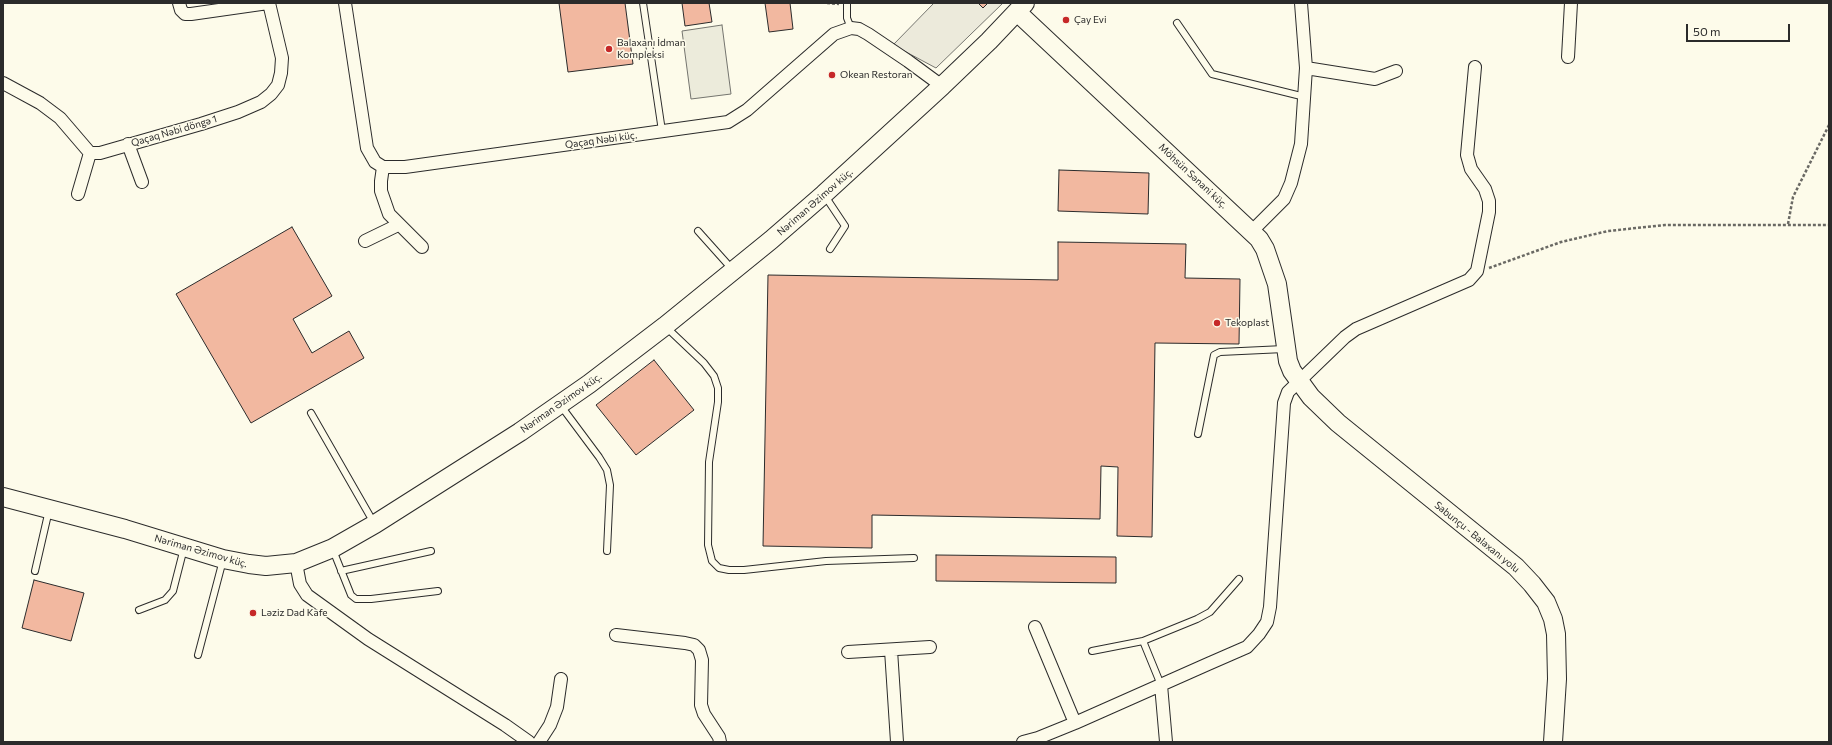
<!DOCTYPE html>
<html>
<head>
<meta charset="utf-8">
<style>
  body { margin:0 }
  #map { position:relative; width:1832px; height:745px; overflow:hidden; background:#fdfbea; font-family:Commissioner,sans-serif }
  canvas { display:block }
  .frame { position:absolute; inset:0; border:4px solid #2b2b2b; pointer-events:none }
  .scale { position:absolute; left:1686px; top:24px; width:104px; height:18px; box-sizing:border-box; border:2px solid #2b2b2b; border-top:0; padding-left:5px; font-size:12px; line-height:14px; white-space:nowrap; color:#2b2b2b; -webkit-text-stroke:3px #fdfbea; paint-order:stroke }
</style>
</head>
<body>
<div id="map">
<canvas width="1832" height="745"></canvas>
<div class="frame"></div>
<div class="scale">50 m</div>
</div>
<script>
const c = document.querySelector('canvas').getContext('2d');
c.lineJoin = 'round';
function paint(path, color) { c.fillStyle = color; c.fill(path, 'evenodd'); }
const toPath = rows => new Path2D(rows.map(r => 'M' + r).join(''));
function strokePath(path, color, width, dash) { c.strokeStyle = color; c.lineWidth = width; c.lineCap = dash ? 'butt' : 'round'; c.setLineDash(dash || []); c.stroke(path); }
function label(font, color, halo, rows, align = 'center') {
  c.font = font + ' Commissioner,sans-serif'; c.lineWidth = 3; c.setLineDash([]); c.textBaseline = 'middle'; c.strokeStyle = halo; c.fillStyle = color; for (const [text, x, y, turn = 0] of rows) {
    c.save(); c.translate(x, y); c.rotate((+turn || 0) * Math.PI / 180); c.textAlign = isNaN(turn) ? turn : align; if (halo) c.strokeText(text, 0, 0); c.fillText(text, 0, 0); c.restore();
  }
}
const green = toPath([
  [722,25,731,94,691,99,682,31,722,25]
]);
paint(green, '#ecebdb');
strokePath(green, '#74746e', 1);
const parking = toPath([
  [934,3,1003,3,936,68,893,45,934,3]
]);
paint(parking, '#eceadb');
strokePath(parking, '#74746e', 1);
const building = toPath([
  [559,3,625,3,633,64,568,72,559,3],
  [682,3,709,3,712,22,685,26,682,3],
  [765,3,790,3,793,29,769,32,765,3],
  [978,3,988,3,983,8,978,3],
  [1059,170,1149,173,1148,214,1058,211,1059,170],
  [292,227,332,296,293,319,312,353,349,331,364,358,251,423,176,294,292,227],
  [1058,242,1186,244,1185,278,1240,279,1239,344,1155,343,1152,537,1117,536,1118,467,1101,466,1100,519,872,515,872,548,763,546,768,275,1058,280,1058,242],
  [654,360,694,410,636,455,596,405,654,360],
  [936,555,1116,557,1116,583,936,581,936,555],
  [34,580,84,593,71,641,22,628,34,580]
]);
paint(building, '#f2b8a0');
strokePath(building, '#2b2b2b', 1);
const lane = toPath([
  [643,3,662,131],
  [847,3,847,18,851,28],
  [1177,23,1212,74,1305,97],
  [825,196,845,226,830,249],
  [698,231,732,269],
  [666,327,704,363,714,376,718,388,718,402,709,462,708,545,712,561,719,568,729,570,744,570,826,561,914,558],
  [561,406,599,457,607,470,610,485,607,551],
  [311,413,374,523],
  [1198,434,1214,355,1220,352,1284,349],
  [333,550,351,595,356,599,371,599,438,591],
  [35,571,49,510],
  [341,571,431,551],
  [139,610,165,600,173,591,184,548],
  [1143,641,1161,685],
  [1092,651,1143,641,1197,619,1210,612,1239,579],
  [198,655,223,560]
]);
const street = toPath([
  [179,3,181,10,185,14,191,14,268,3],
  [345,3,367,148,375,162,383,167,405,167,728,122,747,110,834,34,851,28,859,29,868,34,908,61,942,86],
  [1568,57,1571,3],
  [1306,68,1375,79,1396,71],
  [3,83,40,103,60,118,90,153,100,153,201,124,238,112,261,102,271,94,278,85,281,73,282,58,269,3],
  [128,144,142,182],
  [383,167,381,181,381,191,389,214,422,247],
  [78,194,90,153],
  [1252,231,1284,199,1291,183,1301,144,1306,68,1301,3],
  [365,241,398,225],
  [296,563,300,584,307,595,368,639,505,725,529,742],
  [1035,627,1075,723],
  [616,635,685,643,694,645,699,650,702,660,701,705,704,714,719,737,720,742],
  [891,650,897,742],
  [848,652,930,647],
  [1161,685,1166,742],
  [539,742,550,725,557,707,561,679],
  [1023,742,1038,738,1075,723,1208,664,1247,647,1259,634,1267,622,1270,607,1284,403,1288,392,1345,337,1356,329,1469,280,1477,271,1489,212,1489,201,1485,189,1471,169,1467,155,1475,67]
]);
const secondary = toPath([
  [1017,12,1259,239,1265,249,1277,284,1288,361,1292,371,1311,397,1338,423,1516,567,1532,584,1546,602,1553,619,1556,634,1557,679,1553,742],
  [3,497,125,529,223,559,249,564,266,566,296,563,333,548,375,524,520,432,589,384,665,326,771,240,824,194,942,86,989,41,1025,3]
]);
strokePath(lane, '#2b2b2b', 8);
strokePath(street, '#2b2b2b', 14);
strokePath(secondary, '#2b2b2b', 20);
strokePath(toPath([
  [827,3,839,4],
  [1788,224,1793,197,1829,125],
  [1489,268,1561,242,1608,231,1665,225,1829,225]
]), '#6a6964', 2.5, [3, 2]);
strokePath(lane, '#fdfbea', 6);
strokePath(street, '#fdfbea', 12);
strokePath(secondary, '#fdfbea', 18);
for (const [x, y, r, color] of [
  [1066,20,4,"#c62828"],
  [609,49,4,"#c62828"],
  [832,75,4,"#c62828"],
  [1217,323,4,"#c62828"],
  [253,613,4,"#c62828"]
]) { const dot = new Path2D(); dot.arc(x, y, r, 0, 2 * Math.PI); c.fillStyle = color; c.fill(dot); strokePath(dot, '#fdfbea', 1.5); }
label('10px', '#2b2b2b', '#fdfbea', [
  ["Çay Evi",1074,20],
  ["Balaxanı İdman",617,43],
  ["Kompleksi",617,55],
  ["Okean Restoran",840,75],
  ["Tekoplast",1225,323],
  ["Ləziz Dad Kafe",261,613]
], 'left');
label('10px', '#2b2b2b', '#fdfbea', [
  ["Qaçaq Nəbi döngə 1",174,131,-16],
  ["Qaçaq Nəbi küç.",601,140,-8],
  ["Möhsün Sənani küç.",1193,176,43],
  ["Nəriman Əzimov küç.",815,202,-41],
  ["Nəriman Əzimov küç.",561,403,-35],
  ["Sabunçu - Balaxanı yolu",1477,537,39],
  ["Nəriman Əzimov küç.",201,551,16]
]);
</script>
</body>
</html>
